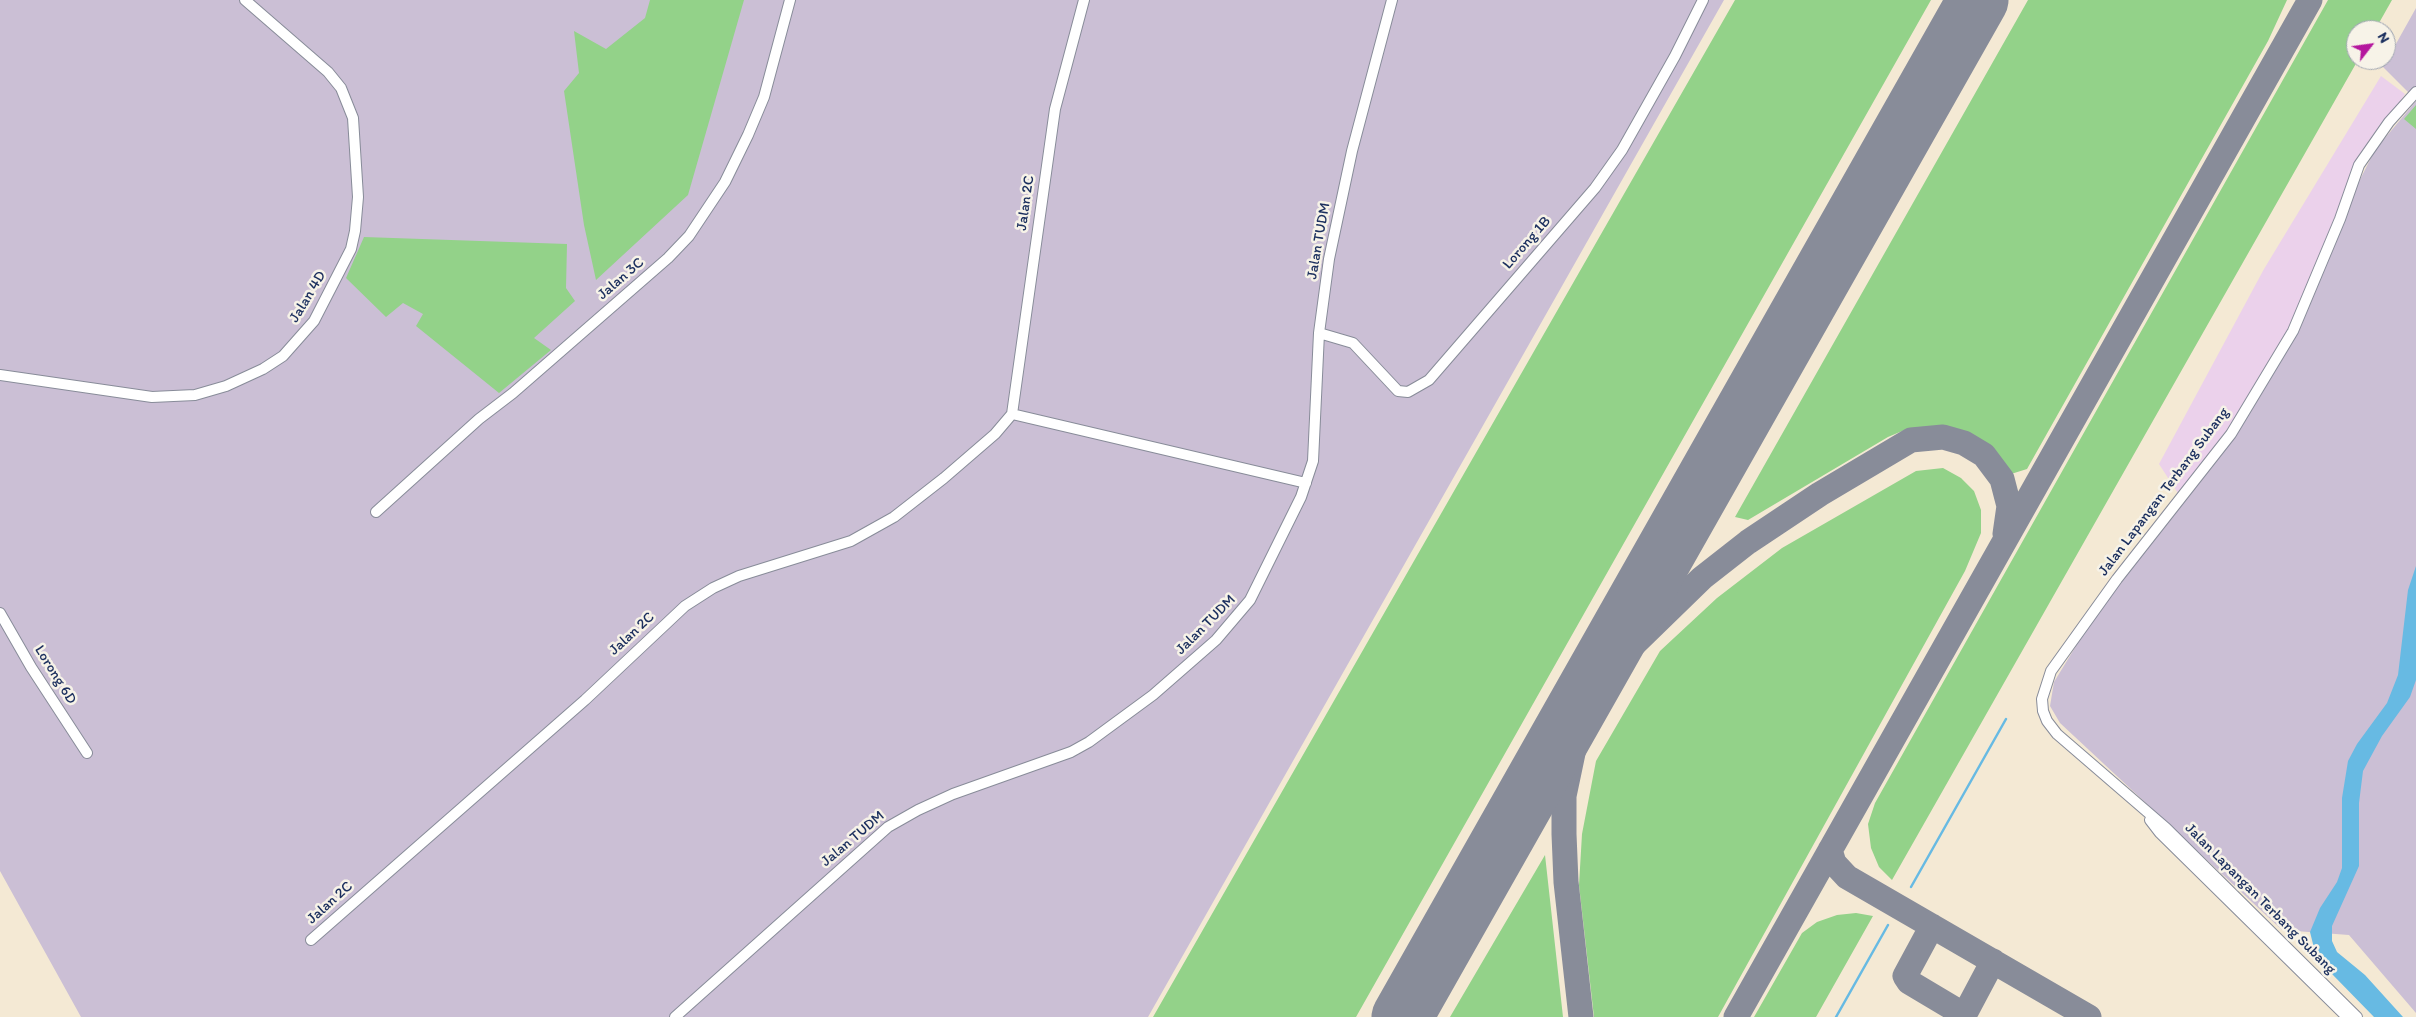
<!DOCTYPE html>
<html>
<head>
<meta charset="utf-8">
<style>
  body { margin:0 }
  #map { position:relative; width:2416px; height:1017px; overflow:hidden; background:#f4e9d4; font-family:Itim,sans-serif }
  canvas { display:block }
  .north { position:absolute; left:2346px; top:20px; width:50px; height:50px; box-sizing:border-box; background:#f7f3e8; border:1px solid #9fa5b1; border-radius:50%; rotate:60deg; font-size:14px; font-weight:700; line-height:20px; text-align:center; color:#1b2f5e }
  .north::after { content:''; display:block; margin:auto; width:18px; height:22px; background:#b5179e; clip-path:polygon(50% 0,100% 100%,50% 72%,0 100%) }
</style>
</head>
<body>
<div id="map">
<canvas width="2416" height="1017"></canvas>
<div class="north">N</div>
</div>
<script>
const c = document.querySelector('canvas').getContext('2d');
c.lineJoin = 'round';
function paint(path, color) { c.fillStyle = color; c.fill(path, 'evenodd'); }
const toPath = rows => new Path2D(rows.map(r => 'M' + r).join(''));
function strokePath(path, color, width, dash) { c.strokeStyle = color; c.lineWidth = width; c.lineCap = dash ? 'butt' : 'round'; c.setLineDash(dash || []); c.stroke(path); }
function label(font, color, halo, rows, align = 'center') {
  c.font = font + ' Itim,sans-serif'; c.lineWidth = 5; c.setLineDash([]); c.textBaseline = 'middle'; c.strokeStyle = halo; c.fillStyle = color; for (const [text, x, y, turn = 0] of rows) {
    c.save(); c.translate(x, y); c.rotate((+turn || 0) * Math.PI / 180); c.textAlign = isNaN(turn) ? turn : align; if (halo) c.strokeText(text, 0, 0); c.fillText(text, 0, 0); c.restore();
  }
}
paint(toPath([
  [2381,76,2405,94,2359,165,2321,265,2274,363,2181,498,2159,464,2264,269]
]), '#ebd1eb');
paint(toPath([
  [0,0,1724,0,1148,1017,81,1017,0,871],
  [2416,8,2416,100,2383,67],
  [2416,101,2416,1013,2349,935,2282,930,2060,723,2050,706,2054,682,2117,579,2231,434,2264,380,2321,265,2340,219,2375,150]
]), '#cbbfd5');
paint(toPath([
  [650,0,744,0,688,195,596,280,584,225,564,91,579,73,574,31,606,49,645,18],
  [1735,0,1931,0,1356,1017,1153,1017],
  [2028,0,2287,0,2268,41,2027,469,2011,474,1997,454,1978,439,1953,429,1907,429,1888,437,1748,520,1735,517],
  [2328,0,2392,0,2375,30,2356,30,2356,60,2358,60,1892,880,1879,867,1871,848,1868,824,1875,803],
  [2416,105,2416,129,2404,119],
  [364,237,567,244,566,288,575,301,534,338,551,350,499,393,416,326,423,314,403,303,386,317,346,278],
  [1943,468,1961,478,1974,491,1981,510,1981,533,1965,571,1718,1017,1594,1017,1579,885,1582,834,1596,761,1660,651,1717,598,1782,548,1916,471],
  [1545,855,1563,1017,1450,1017],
  [1856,913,1873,916,1816,1017,1754,1017,1802,933,1817,922,1837,915]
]), '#93d289');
paint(toPath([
  [2416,566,2416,680,2410,697,2382,736,2363,771,2359,803,2359,866,2332,926,2332,941,2337,952,2365,975,2403,1017,2374,1017,2333,975,2318,956,2314,948,2310,932,2320,908,2337,882,2342,868,2342,798,2348,761,2357,744,2387,703,2398,675,2408,590]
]), '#67bae3');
strokePath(toPath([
  [1911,887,2006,719],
  [1836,1017,1888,925]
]), '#67bae3', 2.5);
strokePath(toPath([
  [1580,720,1564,796,1564,834,1566,882,1581,1017],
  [1557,743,1587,700,1628,650,1702,578,1748,542,1820,494,1911,440,1943,437,1964,443,1984,455,2002,479,2009,506,2005,534],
  [1830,850,1834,863,1847,877,2089,1017],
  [1932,926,1905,976,1909,982,1961,1013,1967,1010,1993,961],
  [1736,1017,2310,0]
]), '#888c99', 25);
strokePath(toPath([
  [1402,1017,1978,0]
]), '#888c99', 61);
const minor = toPath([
  [1319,333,1353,343,1398,391,1408,392,1429,380,1595,188,1622,150,1675,56,1703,0],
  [0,375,152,397,195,395,226,386,263,369,283,356,314,321,351,249,355,231,358,197,353,118,341,88,328,72,245,0],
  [1012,414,1306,483],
  [376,512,479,419,513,393,668,258,689,236,725,182,748,135,764,97,790,0],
  [0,613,31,667,87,753],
  [2150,820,2160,833,2347,1017],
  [311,940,585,700,685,606,713,588,739,576,851,541,894,517,944,478,995,434,1012,414,1055,109,1084,0],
  [675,1017,888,827,918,810,953,794,1071,752,1089,742,1153,695,1216,640,1250,600,1301,497,1313,461,1319,333,1329,259,1352,151,1392,0],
  [2357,1017,2166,828,2057,734,2047,721,2043,711,2042,699,2051,671,2117,579,2231,434,2293,331,2340,219,2359,165,2389,122,2416,92]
]);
strokePath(minor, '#888c99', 12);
strokePath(minor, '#fff', 10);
label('15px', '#1b2f5e', '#f7f3e8', [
  ["Jalan 2C",1026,203,-82],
  ["Jalan TUDM",1319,241,-80],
  ["Lorong 1B",1527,243,-49],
  ["Jalan 3C",621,279,-41],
  ["Jalan 4D",308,297,-59],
  ["Jalan Lapangan Terbang Subang",2164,492,-53],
  ["Jalan TUDM",1206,625,-45],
  ["Jalan 2C",632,634,-43],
  ["Lorong 6D",55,675,58],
  ["Jalan TUDM",853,839,-40],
  ["Jalan Lapangan Terbang Subang",2260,899,45],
  ["Jalan 2C",330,903,-42]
]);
</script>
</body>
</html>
